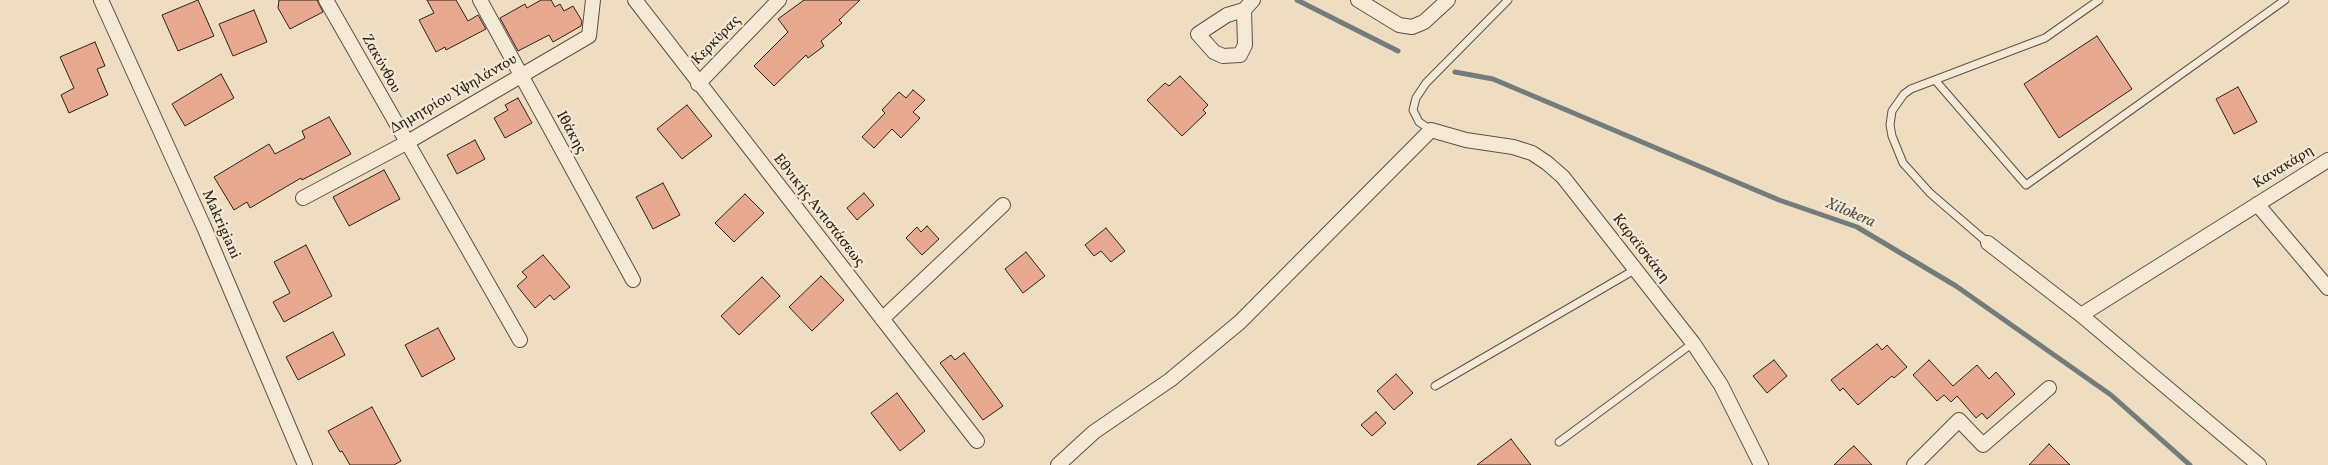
<!DOCTYPE html>
<html>
<head>
<meta charset="utf-8">
<style>
  body { margin:0 }
  canvas { display:block; background:#eeddc1 }
</style>
</head>
<body>
<canvas width="2328" height="465"></canvas>
<script>
const c = document.querySelector('canvas').getContext('2d');
c.lineJoin = 'round';
const toPath = rows => new Path2D(rows.map(r => 'M' + r).join(''));
function strokePath(path, color, width, dash) { c.strokeStyle = color; c.lineWidth = width; c.lineCap = dash ? 'butt' : 'round'; c.setLineDash(dash || []); c.stroke(path); }
function paint(path, color) { c.fillStyle = color; c.fill(path, 'evenodd'); }
function label(font, color, halo, rows, align = 'center') {
  c.font = font + ' Vollkorn,serif'; c.lineWidth = 4.5; c.setLineDash([]); c.textBaseline = 'middle'; c.strokeStyle = halo; c.fillStyle = color; for (const [text, x, y, turn = 0] of rows) {
    c.save(); c.translate(x, y); c.rotate((+turn || 0) * Math.PI / 180); c.textAlign = isNaN(turn) ? turn : align; if (halo) c.strokeText(text, 0, 0); c.fillText(text, 0, 0); c.restore();
  }
}
strokePath(toPath([
  [1297,0,1398,51],
  [1455,72,1493,79,1779,200,1857,227,1956,286,2111,395,2190,465]
]), '#737c7b', 5);
const building = toPath([
  [198,0,214,36,178,51,162,15,198,0],
  [279,0,317,0,323,12,290,29,278,8,279,0],
  [427,0,456,0,468,21,478,15,486,29,446,50,445,47,436,52,419,20,434,13,427,0],
  [541,0,551,0,555,7,560,4,564,11,573,6,582,21,581,26,553,42,549,35,518,51,500,18,525,4,527,8,541,0],
  [804,0,860,0,839,20,842,23,821,41,824,46,808,58,806,55,774,86,754,66,788,32,778,19,804,0],
  [254,10,267,42,233,56,219,24,254,10],
  [2097,36,2132,89,2059,138,2024,84,2097,36],
  [95,42,105,66,97,69,108,95,69,113,61,95,74,88,60,57,95,42],
  [221,74,234,98,185,126,172,104,221,74],
  [1180,76,1208,105,1203,110,1206,113,1182,136,1147,100,1165,83,1169,86,1180,76],
  [2238,87,2257,122,2234,134,2216,99,2238,87],
  [913,90,925,100,913,112,920,118,901,138,892,129,874,148,862,137,885,113,882,110,899,92,906,98,913,90],
  [518,98,532,123,505,138,494,118,508,110,505,105,518,98],
  [687,105,712,136,682,159,657,129,687,105],
  [329,117,351,154,302,180,301,178,250,208,247,202,234,210,214,177,269,144,275,154,305,138,302,131,329,117],
  [475,140,485,159,457,174,447,155,475,140],
  [384,170,400,199,349,226,333,197,384,170],
  [663,183,680,215,653,229,636,197,663,183],
  [864,193,874,205,857,220,847,208,864,193],
  [745,194,764,213,734,242,715,223,745,194],
  [927,226,939,239,922,255,906,238,917,227,921,232,927,226],
  [1106,228,1125,251,1111,262,1101,251,1094,256,1085,245,1106,228],
  [306,245,332,296,284,322,273,302,290,293,274,262,306,245],
  [1026,252,1045,276,1023,293,1005,269,1026,252],
  [543,255,570,287,554,300,550,295,535,308,517,286,527,277,522,272,543,255],
  [821,276,844,300,812,331,789,307,821,276],
  [762,277,780,296,739,335,721,316,762,277],
  [438,328,455,359,422,377,405,345,438,328],
  [333,332,345,355,298,380,286,357,333,332],
  [1877,344,1882,350,1887,345,1907,367,1894,378,1892,376,1858,405,1843,388,1840,391,1831,380,1877,344],
  [964,353,1003,406,983,420,940,363,951,355,955,360,964,353],
  [1774,360,1787,376,1767,393,1753,376,1774,360],
  [1929,360,1953,386,1977,365,1989,379,1996,372,2015,394,1987,419,1982,413,1976,418,1957,396,1951,402,1944,395,1937,401,1913,375,1929,360],
  [1396,374,1413,393,1394,410,1377,391,1396,374],
  [897,393,925,431,900,451,871,413,897,393],
  [372,407,401,461,394,465,350,465,342,451,340,452,328,431,372,407],
  [1376,412,1386,423,1372,436,1361,425,1376,412],
  [1511,439,1531,465,1477,465,1511,439],
  [2049,444,2070,465,2029,465,2049,444],
  [1854,446,1872,465,1834,465,1849,450,1854,446]
]);
paint(building, '#e7aa91');
strokePath(building, '#322217', 1);
const lane = toPath([
  [1935,80,2026,185,2285,0],
  [1431,130,1419,122,1413,110,1416,98,1426,83,1508,0],
  [1988,243,1930,193,1903,163,1892,136,1890,125,1892,111,1904,94,1911,89,2045,38,2099,0],
  [1435,386,1636,269],
  [1559,442,1693,343]
]);
const street = toPath([
  [101,0,204,227,305,465],
  [326,0,520,340],
  [480,0,633,280],
  [635,0,977,441],
  [1358,0,1399,25,1412,27,1424,22,1448,0],
  [1244,10,1227,15,1198,34,1214,52,1223,56,1240,55,1245,45,1244,10,1253,0],
  [698,84,779,0],
  [303,198,406,143,589,36,593,0],
  [2257,204,2328,288],
  [1988,243,2081,315,2259,465],
  [2081,315,2328,160],
  [882,319,1003,205],
  [1058,465,1094,432,1170,380,1240,322,1431,130,1466,140,1513,147,1532,153,1547,163,1563,177,1693,343,1721,385,1761,465],
  [1914,465,1959,420,1983,445,2049,388]
]);
strokePath(lane, '#615142', 9);
strokePath(street, '#615142', 16);
strokePath(lane, '#f4e9d7', 7);
strokePath(street, '#f4e9d7', 14);
label('15px', '#322217', '#f4e9d7', [
  ["Κερκύρας",717,41,-46],
  ["Ζακύνθου",380,64,61],
  ["Δημητρίου Υψηλάντου",454,95,-30],
  ["Ιθάκης",570,133,61],
  ["Κανακάρη",2284,168,-32],
  ["Εθνικής Αντιστάσεως",818,211,52],
  ["Makrigiani",220,225,66],
  ["Καραϊσκάκη",1640,249,52]
]);
label('italic 16px', '#534f49', '#f4e9d7', [
  ["Xilokera",1850,214,23]
]);
</script>
</body>
</html>
